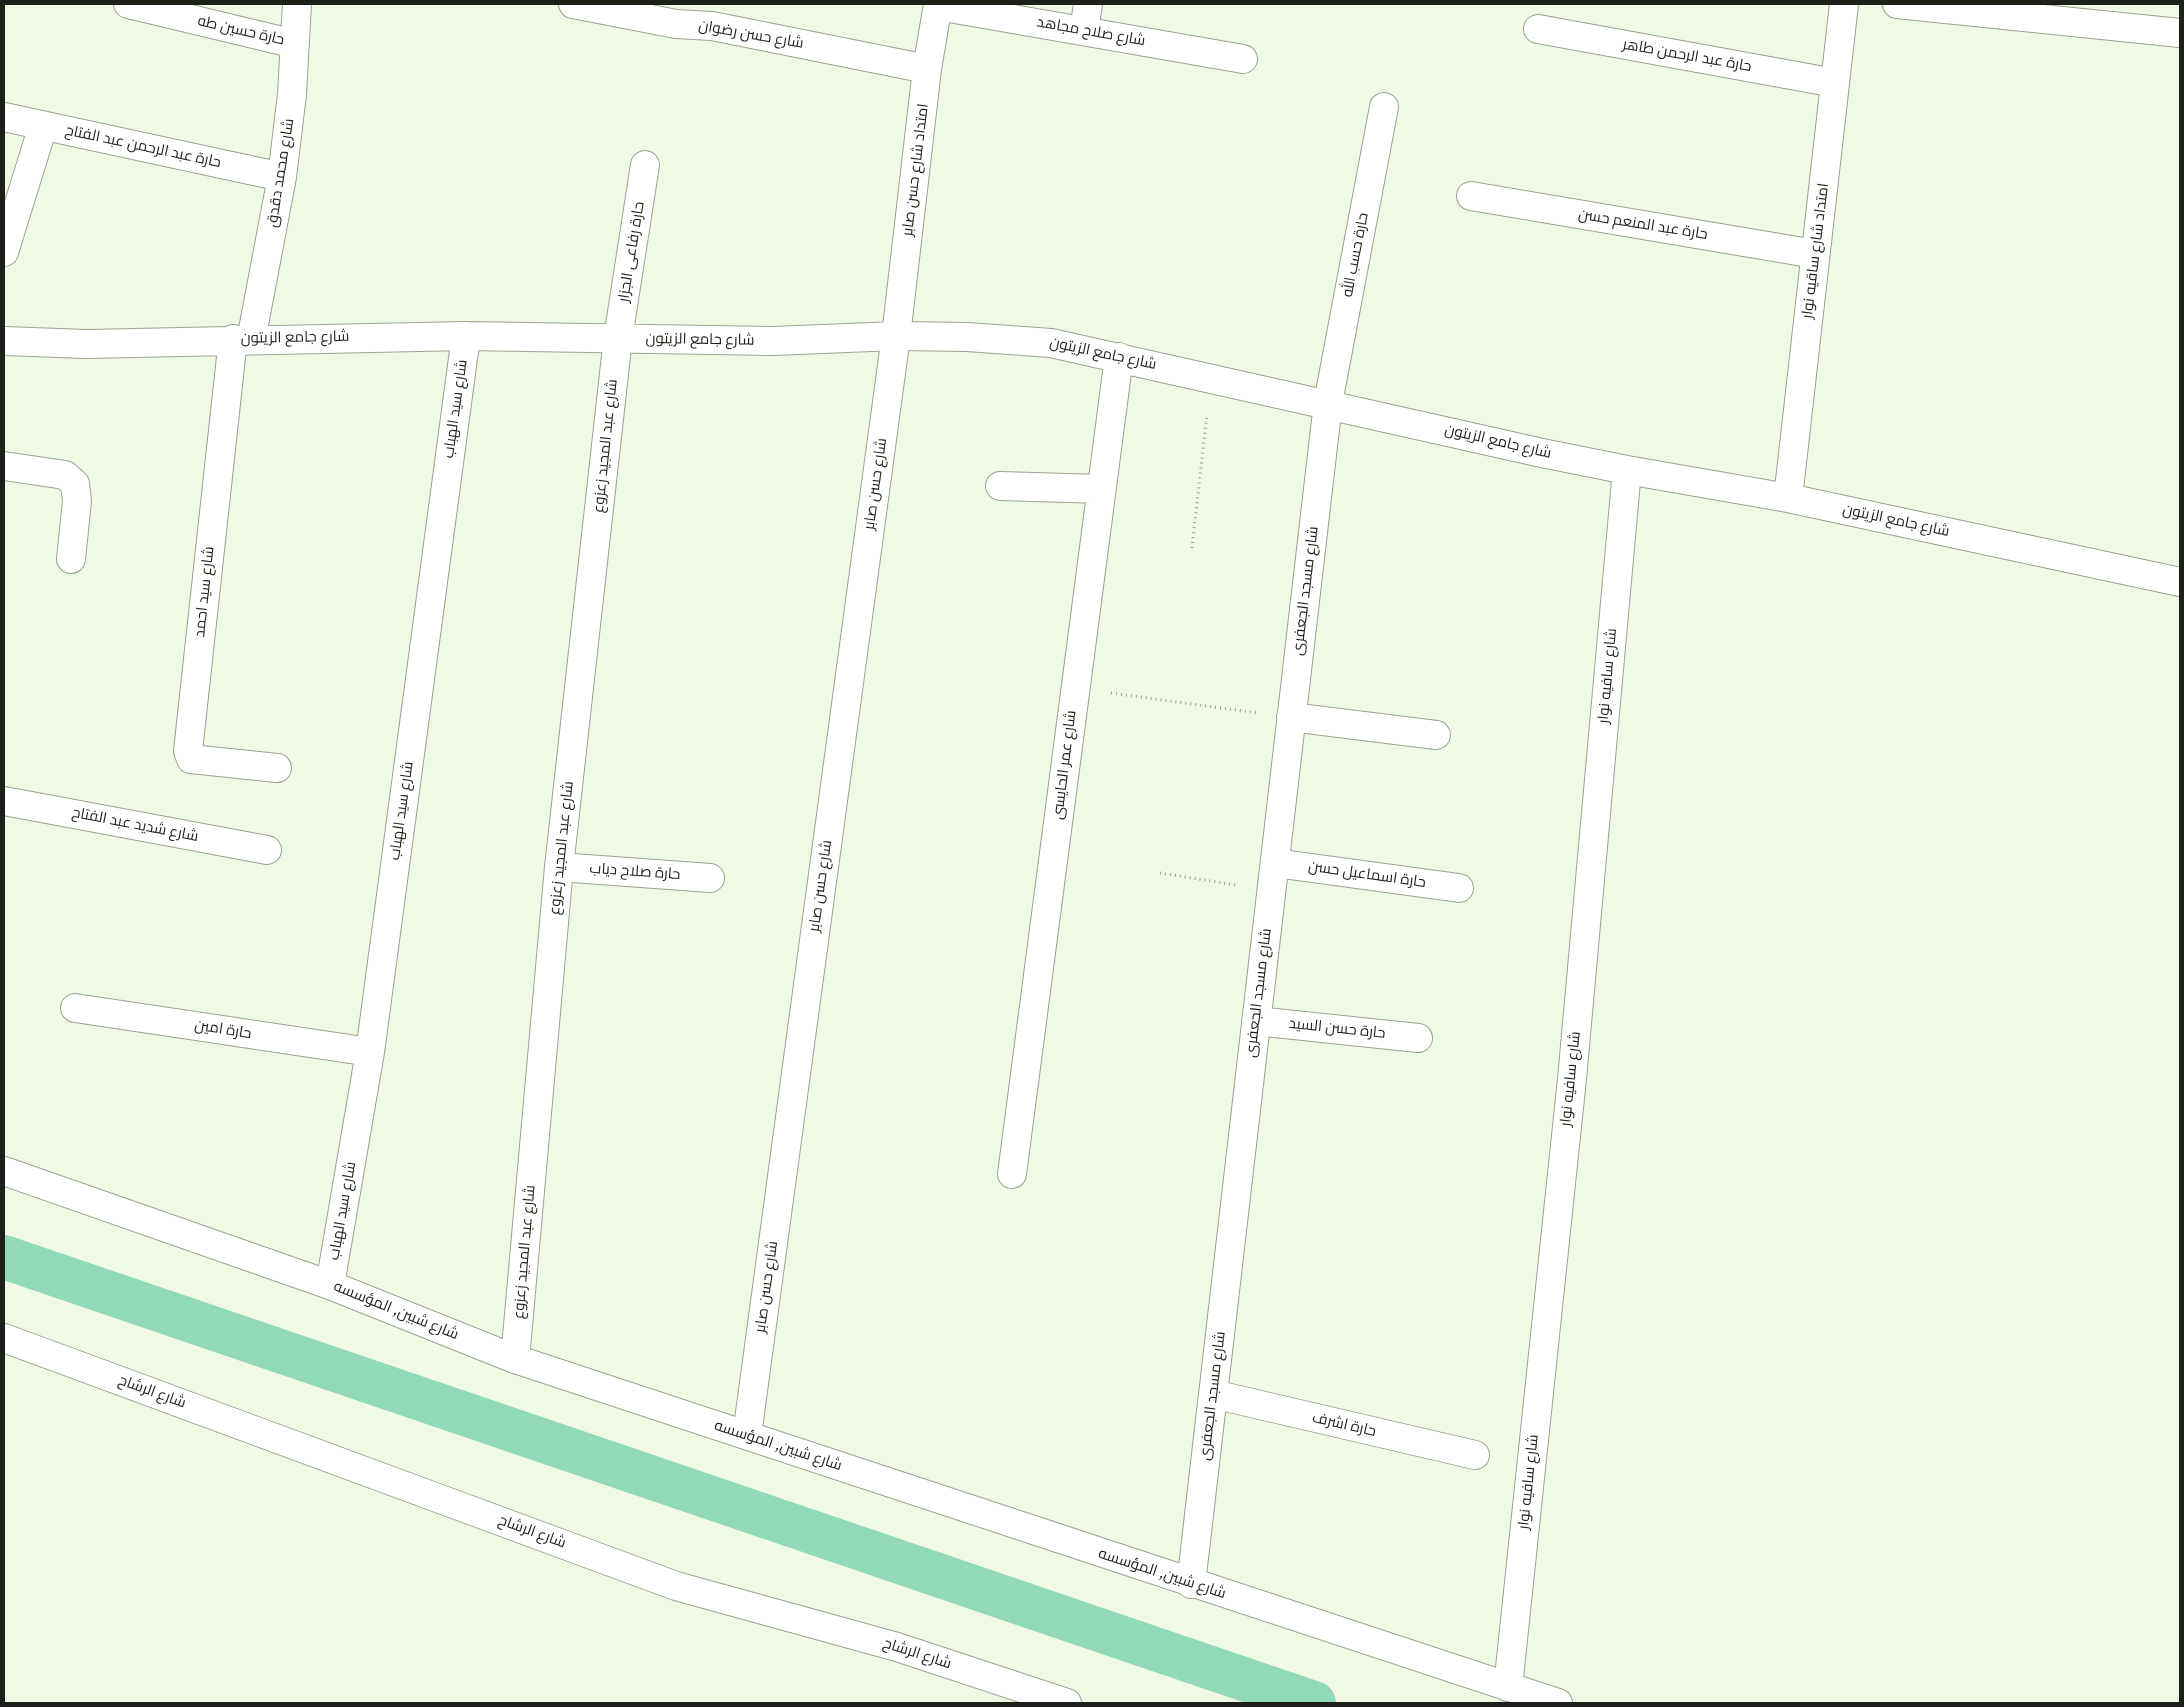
<!DOCTYPE html>
<html>
<head>
<meta charset="utf-8">
<style>
  body { margin:0 }
  #map { position:relative; width:2184px; height:1707px; overflow:hidden; background:#f0f9e6; font-family:"Source Serif 4",serif }
  canvas { display:block }
  .frame { position:absolute; inset:0; border:5px solid #1d2019; pointer-events:none }
</style>
</head>
<body>
<div id="map">
<canvas width="2184" height="1707"></canvas>
<div class="frame"></div>
</div>
<script>
const c = document.querySelector('canvas').getContext('2d');
c.lineJoin = 'round';
const toPath = rows => new Path2D(rows.map(r => 'M' + r).join(''));
function strokePath(path, color, width, dash) { c.strokeStyle = color; c.lineWidth = width; c.lineCap = dash ? 'butt' : 'round'; c.setLineDash(dash || []); c.stroke(path); }
function label(font, color, halo, rows, align = 'center') {
  c.font = font + ' "Source Serif 4",Cairo,serif'; c.lineWidth = 4.5; c.setLineDash([]); c.textBaseline = 'middle'; c.strokeStyle = halo; c.fillStyle = color; for (const [text, x, y, turn = 0] of rows) {
    c.save(); c.translate(x, y); c.rotate((+turn || 0) * Math.PI / 180); c.textAlign = isNaN(turn) ? turn : align; if (halo) c.strokeText(text, 0, 0); c.fillText(text, 0, 0); c.restore();
  }
}
strokePath(toPath([
  [4,1257,1314,1703]
]), '#92d9b9', 44);
const minor = toPath([
  [128,4,295,44],
  [573,4,676,24,712,26,927,69],
  [1897,4,2180,33],
  [938,6,1243,59],
  [1538,29,1835,83],
  [1084,31,1088,4],
  [4,117,282,177],
  [1471,196,1815,254],
  [4,252,43,126],
  [233,339,188,751,191,759,277,768],
  [251,340,282,177,292,94,297,4],
  [4,341,87,344,466,336,773,341,896,336,967,337,1051,343,1542,453,1627,470,1788,498,2180,582],
  [4,466,65,475,75,484,77,501,71,559],
  [1000,486,1101,489],
  [1788,498,1844,4],
  [1291,717,1436,735],
  [4,801,267,850],
  [1275,863,1459,888],
  [559,867,710,878],
  [75,1008,370,1052],
  [1256,1021,1418,1038],
  [4,1171,330,1285,515,1359,1558,1703],
  [1012,1174,1119,357],
  [330,1285,370,1052,466,336],
  [4,1338,676,1586,897,1647,1067,1703],
  [515,1359,559,867,618,338,645,165],
  [1213,1394,1475,1455],
  [747,1435,896,336,927,69,938,4],
  [1191,1584,1328,403,1384,107],
  [1508,1687,1572,1079,1627,470]
]);
strokePath(minor, '#9ba391', 30);
strokePath(toPath([
  [1192,548,1207,414],
  [1111,693,1258,713],
  [1160,873,1236,885]
]), '#989e91', 3, [1, 4]);
strokePath(minor, '#fff', 28);
label('15px', '#1d2019', '#fff', [
  ["حارة حسين طه",241,31,13],
  ["شارع صلاح مجاهد",1091,32,10],
  ["شارع حسن رضوان",751,35,10],
  ["حارة عبد الرحمن طاهر",1687,56,10],
  ["حارة عبد الرحمن عبد الفتاح",143,147,12],
  ["امتداد شارع حسن صابر",916,170,-83],
  ["شارع محمد دقدق",281,173,-81],
  ["حارة عبد المنعم حسن",1643,225,9],
  ["امتداد شارع ساقيه نوار",1816,251,-83],
  ["حارة رفاعى الجزار",632,252,-81],
  ["حارة حسب الله",1356,255,-79],
  ["شارع جامع الزيتون",295,338,-1],
  ["شارع جامع الزيتون",700,340,1],
  ["شارع جامع الزيتون",1103,354,12],
  ["شارع سيد الهباب",456,409,-82],
  ["شارع جامع الزيتون",1498,442,13],
  ["شارع عبد المجيد زعزوع",606,446,-84],
  ["شارع حسن صابر",876,484,-82],
  ["شارع جامع الزيتون",1896,521,12],
  ["شارع مسجد الجعفرى",1306,591,-83],
  ["شارع سيد احمد",205,592,-84],
  ["شارع سافيه نوار",1608,676,-85],
  ["شارع عمر الحايسى",1065,765,-83],
  ["شارع سيد الهباب",402,811,-82],
  ["شارع شديد عبد الفتاح",135,825,11],
  ["شارع عبد المجيد زعزوع",562,848,-84],
  ["حارة صلاح دياب",635,872,4],
  ["حارة اسماعيل حسن",1367,875,8],
  ["شارع حسن صابر",821,886,-82],
  ["شارع مسجد الجعفرى",1259,993,-83],
  ["حارة حسن السيد",1337,1029,6],
  ["حارة امين",223,1030,9],
  ["شارع سافيه نوار",1571,1079,-84],
  ["شارع سيد الهباب",343,1211,-80],
  ["شارع عبد المجيد زعزوع",525,1252,-85],
  ["شارع حسن صابر",767,1287,-82],
  ["شارع شبين, المؤسسه",396,1311,22],
  ["شارع الرشاح",152,1392,20],
  ["شارع مسجد الجعفرى",1213,1396,-83],
  ["حارة اشرف",1344,1425,13],
  ["شارع شبين, المؤسسه",778,1446,18],
  ["شارع سافيه نوار",1529,1482,-84],
  ["شارع الرشاح",532,1532,20],
  ["شارع شبين, المؤسسه",1162,1574,18],
  ["شارع الرشاح",917,1654,18]
]);
</script>
</body>
</html>
